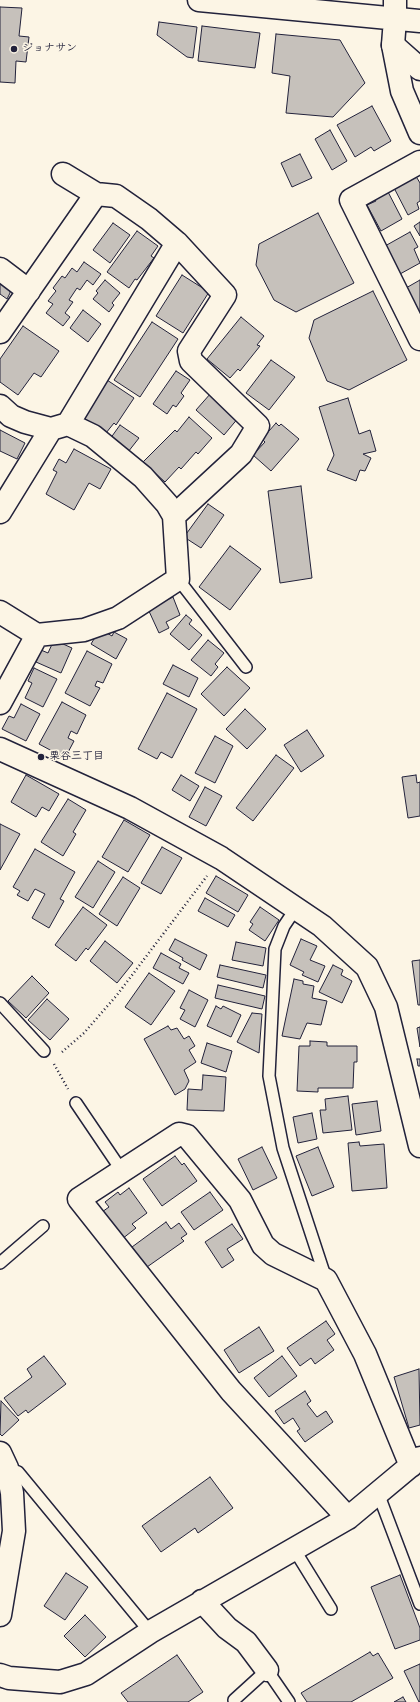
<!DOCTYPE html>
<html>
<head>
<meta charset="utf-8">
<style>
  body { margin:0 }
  canvas { display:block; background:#fcf5e5 }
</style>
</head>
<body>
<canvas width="420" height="1702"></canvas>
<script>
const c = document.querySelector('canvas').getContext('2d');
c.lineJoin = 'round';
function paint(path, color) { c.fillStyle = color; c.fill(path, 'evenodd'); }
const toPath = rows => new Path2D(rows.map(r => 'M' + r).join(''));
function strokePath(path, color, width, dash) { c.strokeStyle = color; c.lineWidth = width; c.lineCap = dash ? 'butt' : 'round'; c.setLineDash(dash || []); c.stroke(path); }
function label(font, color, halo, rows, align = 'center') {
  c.font = font + ' Kalam,"Klee One",sans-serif'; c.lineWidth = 3; c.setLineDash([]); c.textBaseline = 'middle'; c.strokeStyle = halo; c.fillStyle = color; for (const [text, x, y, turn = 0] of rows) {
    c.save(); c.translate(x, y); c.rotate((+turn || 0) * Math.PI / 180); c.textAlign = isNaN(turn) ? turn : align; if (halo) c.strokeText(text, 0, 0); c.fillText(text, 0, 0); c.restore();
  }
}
const building = toPath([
  [0,7,22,8,19,36,29,37,26,62,16,61,15,83,0,82,0,7],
  [159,22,197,27,193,58,187,57,157,35,159,22],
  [202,26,260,33,255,68,198,61,202,26],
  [276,34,340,40,365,83,333,117,286,113,290,76,272,73,276,34],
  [372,106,391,141,374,151,371,147,355,157,337,125,372,106],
  [330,130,347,161,332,170,315,139,330,130],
  [300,154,312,178,292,187,281,163,300,154],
  [414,173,420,183,420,201,417,203,419,209,408,215,392,184,414,173],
  [386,188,402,219,381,231,367,205,376,201,372,195,386,188],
  [318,213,354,283,296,312,274,300,256,265,259,244,318,213],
  [420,222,420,236,414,226,420,222],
  [113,223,130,235,110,263,93,250,113,223],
  [137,231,158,246,151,256,154,258,137,280,135,279,129,288,107,272,137,231],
  [410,232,418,247,414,249,420,263,400,274,385,246,410,232],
  [84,262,101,274,93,285,87,280,80,290,77,288,69,300,73,302,65,313,70,317,63,326,46,313,53,304,48,301,56,291,53,288,62,276,65,278,72,268,77,272,84,262],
  [182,275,209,292,183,333,156,316,182,275],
  [0,280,10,288,10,293,7,299,0,294,0,280],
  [105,280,120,293,112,303,114,305,109,312,93,299,98,293,96,291,105,280],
  [420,280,420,313,406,288,420,280],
  [373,291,407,360,349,390,327,381,309,338,314,320,373,291],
  [83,310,101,324,88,342,70,328,83,310],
  [241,317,264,336,257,345,260,346,240,371,238,369,230,378,207,359,241,317],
  [152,322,178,339,140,397,114,380,152,322],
  [23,326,59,351,41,377,34,373,18,395,0,382,0,359,23,326],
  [271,360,295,377,269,410,246,393,271,360],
  [176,371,190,380,181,393,184,396,176,407,173,405,167,414,153,404,176,371],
  [107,380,134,398,116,425,114,423,106,433,84,418,107,380],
  [211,393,239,417,224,435,196,410,211,393],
  [348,398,359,434,370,430,376,451,363,454,371,458,365,471,360,470,356,481,327,470,334,455,319,407,348,398],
  [189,417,212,438,198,454,196,452,181,469,179,467,165,482,143,462,175,430,177,432,189,417],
  [276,423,279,426,281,424,299,439,271,471,253,455,265,442,262,439,276,423],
  [120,425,139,438,128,452,110,439,120,425],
  [0,430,25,443,17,459,0,451,0,430],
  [74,449,111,469,100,489,89,483,74,510,46,494,57,472,53,470,59,459,66,463,74,449],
  [301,486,312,578,280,583,268,491,301,486],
  [208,504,224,515,201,548,184,537,208,504],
  [230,546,261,569,230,610,199,587,230,546],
  [173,597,180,615,166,622,169,628,159,633,148,609,173,597],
  [186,615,192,620,189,624,202,635,189,650,170,634,186,615],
  [100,629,112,636,114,632,127,639,116,659,91,644,100,629],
  [54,640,72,648,61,673,36,662,41,650,48,653,54,640],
  [208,640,224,653,215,664,218,667,211,676,191,660,208,640],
  [87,651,112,664,103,683,97,681,95,686,100,688,90,706,65,693,87,651],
  [173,665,198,678,189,697,163,684,173,665],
  [227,667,250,688,224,716,201,694,227,667],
  [34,668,57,679,43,707,25,698,32,683,28,681,34,668],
  [167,693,197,709,172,758,161,752,157,759,138,749,167,693],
  [62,702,86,715,77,734,71,731,68,738,74,741,65,758,39,744,62,702],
  [21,704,40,714,26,741,2,729,9,716,14,718,21,704],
  [245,709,266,729,247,749,226,729,245,709],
  [307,730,324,756,301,772,284,745,307,730],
  [215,736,233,746,215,783,195,773,215,736],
  [276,755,294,768,253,821,236,808,276,755],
  [26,775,59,794,49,811,42,807,36,817,11,802,26,775],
  [181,775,199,786,190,801,172,790,181,775],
  [416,775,417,783,420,782,420,816,408,818,402,777,416,775],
  [205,787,222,796,206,826,189,817,205,787],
  [68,799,86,810,73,832,76,834,63,856,41,842,68,799],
  [124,820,150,835,128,872,102,857,124,820],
  [0,824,20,834,0,870,0,824],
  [162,847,182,858,161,894,141,883,162,847],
  [35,849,75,872,60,899,64,901,49,928,32,918,45,894,35,889,28,901,17,895,20,891,13,887,35,849],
  [98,861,115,872,93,908,75,897,98,861],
  [216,876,248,895,238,912,206,893,216,876],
  [123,877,140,888,117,926,99,914,123,877],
  [205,898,235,915,228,927,198,911,205,898],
  [83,907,107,925,88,950,86,948,76,961,55,945,83,907],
  [260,907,279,920,265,941,249,930,253,924,250,922,260,907],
  [175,939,207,955,200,970,182,960,183,958,169,950,175,939],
  [301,939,317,946,310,960,325,966,318,982,302,975,304,972,290,965,301,939],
  [105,941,133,963,117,983,90,961,105,941],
  [236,942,266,948,263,966,232,960,236,942],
  [161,953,181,964,179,968,189,973,183,984,153,968,161,953],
  [420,960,420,1005,418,1005,412,961,420,960],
  [220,965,266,975,263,988,217,977,220,965],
  [333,965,343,970,341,975,352,981,342,1003,319,992,333,965],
  [149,973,175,991,151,1025,125,1007,149,973],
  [32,976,49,993,26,1018,8,1001,32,976],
  [294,979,303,981,303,984,314,986,312,998,327,1001,321,1025,307,1023,300,1039,282,1036,294,979],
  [218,985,265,996,262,1009,215,998,218,985],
  [189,990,208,1000,195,1027,180,1019,185,1010,180,1008,189,990],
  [47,999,69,1019,50,1040,28,1020,47,999],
  [216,1006,221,1009,223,1006,241,1015,231,1037,207,1026,216,1006],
  [252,1013,262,1014,259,1053,237,1042,252,1013],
  [168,1026,171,1030,177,1028,184,1039,189,1036,195,1046,189,1050,196,1062,184,1070,189,1081,185,1089,175,1095,144,1039,168,1026],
  [420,1027,420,1047,417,1028,420,1027],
  [310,1041,327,1042,327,1046,357,1046,357,1062,354,1062,353,1088,318,1088,318,1092,297,1091,299,1046,310,1046,310,1041],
  [207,1043,232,1051,226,1072,201,1063,207,1043],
  [417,1059,420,1059,420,1066,418,1066,417,1059],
  [203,1075,226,1077,224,1111,187,1110,188,1089,202,1090,203,1075],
  [348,1096,352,1130,323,1133,320,1110,326,1110,325,1099,348,1096],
  [377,1101,381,1131,356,1135,352,1104,377,1101],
  [312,1113,317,1139,298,1143,293,1117,312,1113],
  [359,1142,360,1146,384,1144,387,1188,352,1191,348,1143,359,1142],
  [262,1147,277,1178,253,1190,238,1159,262,1147],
  [318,1147,334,1187,312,1196,296,1156,318,1147],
  [175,1156,182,1165,184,1163,197,1181,162,1206,143,1179,175,1156],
  [129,1188,147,1213,132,1224,136,1228,122,1239,102,1212,109,1207,105,1202,118,1192,120,1195,129,1188],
  [210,1192,223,1210,194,1230,181,1212,210,1192],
  [166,1222,171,1229,179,1223,187,1234,181,1238,184,1241,147,1267,132,1247,166,1222],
  [232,1224,243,1239,227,1249,234,1260,222,1268,205,1242,232,1224],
  [326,1321,335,1334,327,1340,334,1350,315,1364,311,1358,300,1366,287,1348,326,1321],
  [259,1327,274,1351,239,1373,224,1350,259,1327],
  [44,1356,66,1384,28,1413,26,1410,18,1416,4,1398,32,1377,27,1369,44,1356],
  [282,1356,297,1376,269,1397,254,1378,282,1356],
  [419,1369,420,1425,409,1428,394,1377,419,1369],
  [305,1391,311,1401,307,1404,317,1417,326,1411,333,1422,305,1442,297,1431,300,1429,293,1418,284,1424,275,1411,305,1391],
  [1,1401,19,1420,2,1436,0,1434,1,1401],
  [210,1477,233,1508,198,1533,195,1528,161,1552,142,1526,210,1477],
  [66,1573,88,1587,65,1620,44,1606,66,1573],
  [400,1575,420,1628,420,1640,395,1649,371,1587,400,1575],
  [85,1615,106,1637,85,1657,64,1636,85,1615],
  [370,1652,373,1656,378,1653,393,1678,351,1702,307,1702,301,1693,370,1652],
  [177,1655,203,1692,188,1702,128,1702,121,1693,177,1655],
  [420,1664,420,1702,419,1702,404,1671,420,1664],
  [403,1697,406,1702,394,1702,403,1697]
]);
paint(building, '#c6c1bb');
strokePath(building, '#22223b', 1);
const service = toPath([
  [178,579,246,667],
  [296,908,284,926,275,949,269,1076,283,1148,326,1279],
  [0,1003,44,1051],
  [76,1103,122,1171],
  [0,1263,43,1226],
  [7,1468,18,1472,150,1632],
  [378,1493,420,1604],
  [294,1549,331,1609],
  [234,1700,267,1670,289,1702]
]);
const minor = toPath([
  [395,19,395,0],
  [393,45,420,69],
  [420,162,351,200,420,339],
  [63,174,96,194,116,196,149,219,177,243,225,295,189,351,191,361,258,426,241,454,174,516],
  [0,269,29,291],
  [0,332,96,194],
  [0,406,11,416,25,422,51,429],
  [0,512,51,429,68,424,177,243],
  [0,612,37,635,84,630,118,618,178,579,174,516,167,504,143,477,93,436,68,424],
  [0,703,37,635],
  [0,1453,7,1468,12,1493,14,1531,0,1615],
  [348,1518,231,1391,79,1199,179,1134,187,1136,240,1200,263,1245,273,1254,326,1280,365,1354,411,1466],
  [202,1601,227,1628,246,1642,267,1670],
  [0,1675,9,1678,60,1682,86,1674,150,1632,348,1518,420,1458]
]);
const tertiary = toPath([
  [199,0,420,21],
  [395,19,393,45,402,91,420,133],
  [0,749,130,808,221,858,322,926,367,967,386,1007,420,1146]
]);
strokePath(service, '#22223b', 14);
strokePath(minor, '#22223b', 25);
strokePath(tertiary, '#22223b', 25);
strokePath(toPath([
  [62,1052,84,1033,117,995,207,876],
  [54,1064,68,1089]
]), '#22223b', 2.5, [1, 3]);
strokePath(service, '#fcf5e5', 11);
strokePath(minor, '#fcf5e5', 22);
strokePath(tertiary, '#fcf5e5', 22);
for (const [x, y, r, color] of [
  [14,49,4,"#22223b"],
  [41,757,4,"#22223b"]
]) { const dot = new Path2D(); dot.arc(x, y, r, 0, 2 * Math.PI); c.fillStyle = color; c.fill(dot); strokePath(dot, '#fcf5e5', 1.5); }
label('bold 11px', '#22223b', '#fcf5e5', [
  ["ジョナサン",22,49],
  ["栗谷三丁目",49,757]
], 'left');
</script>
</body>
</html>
